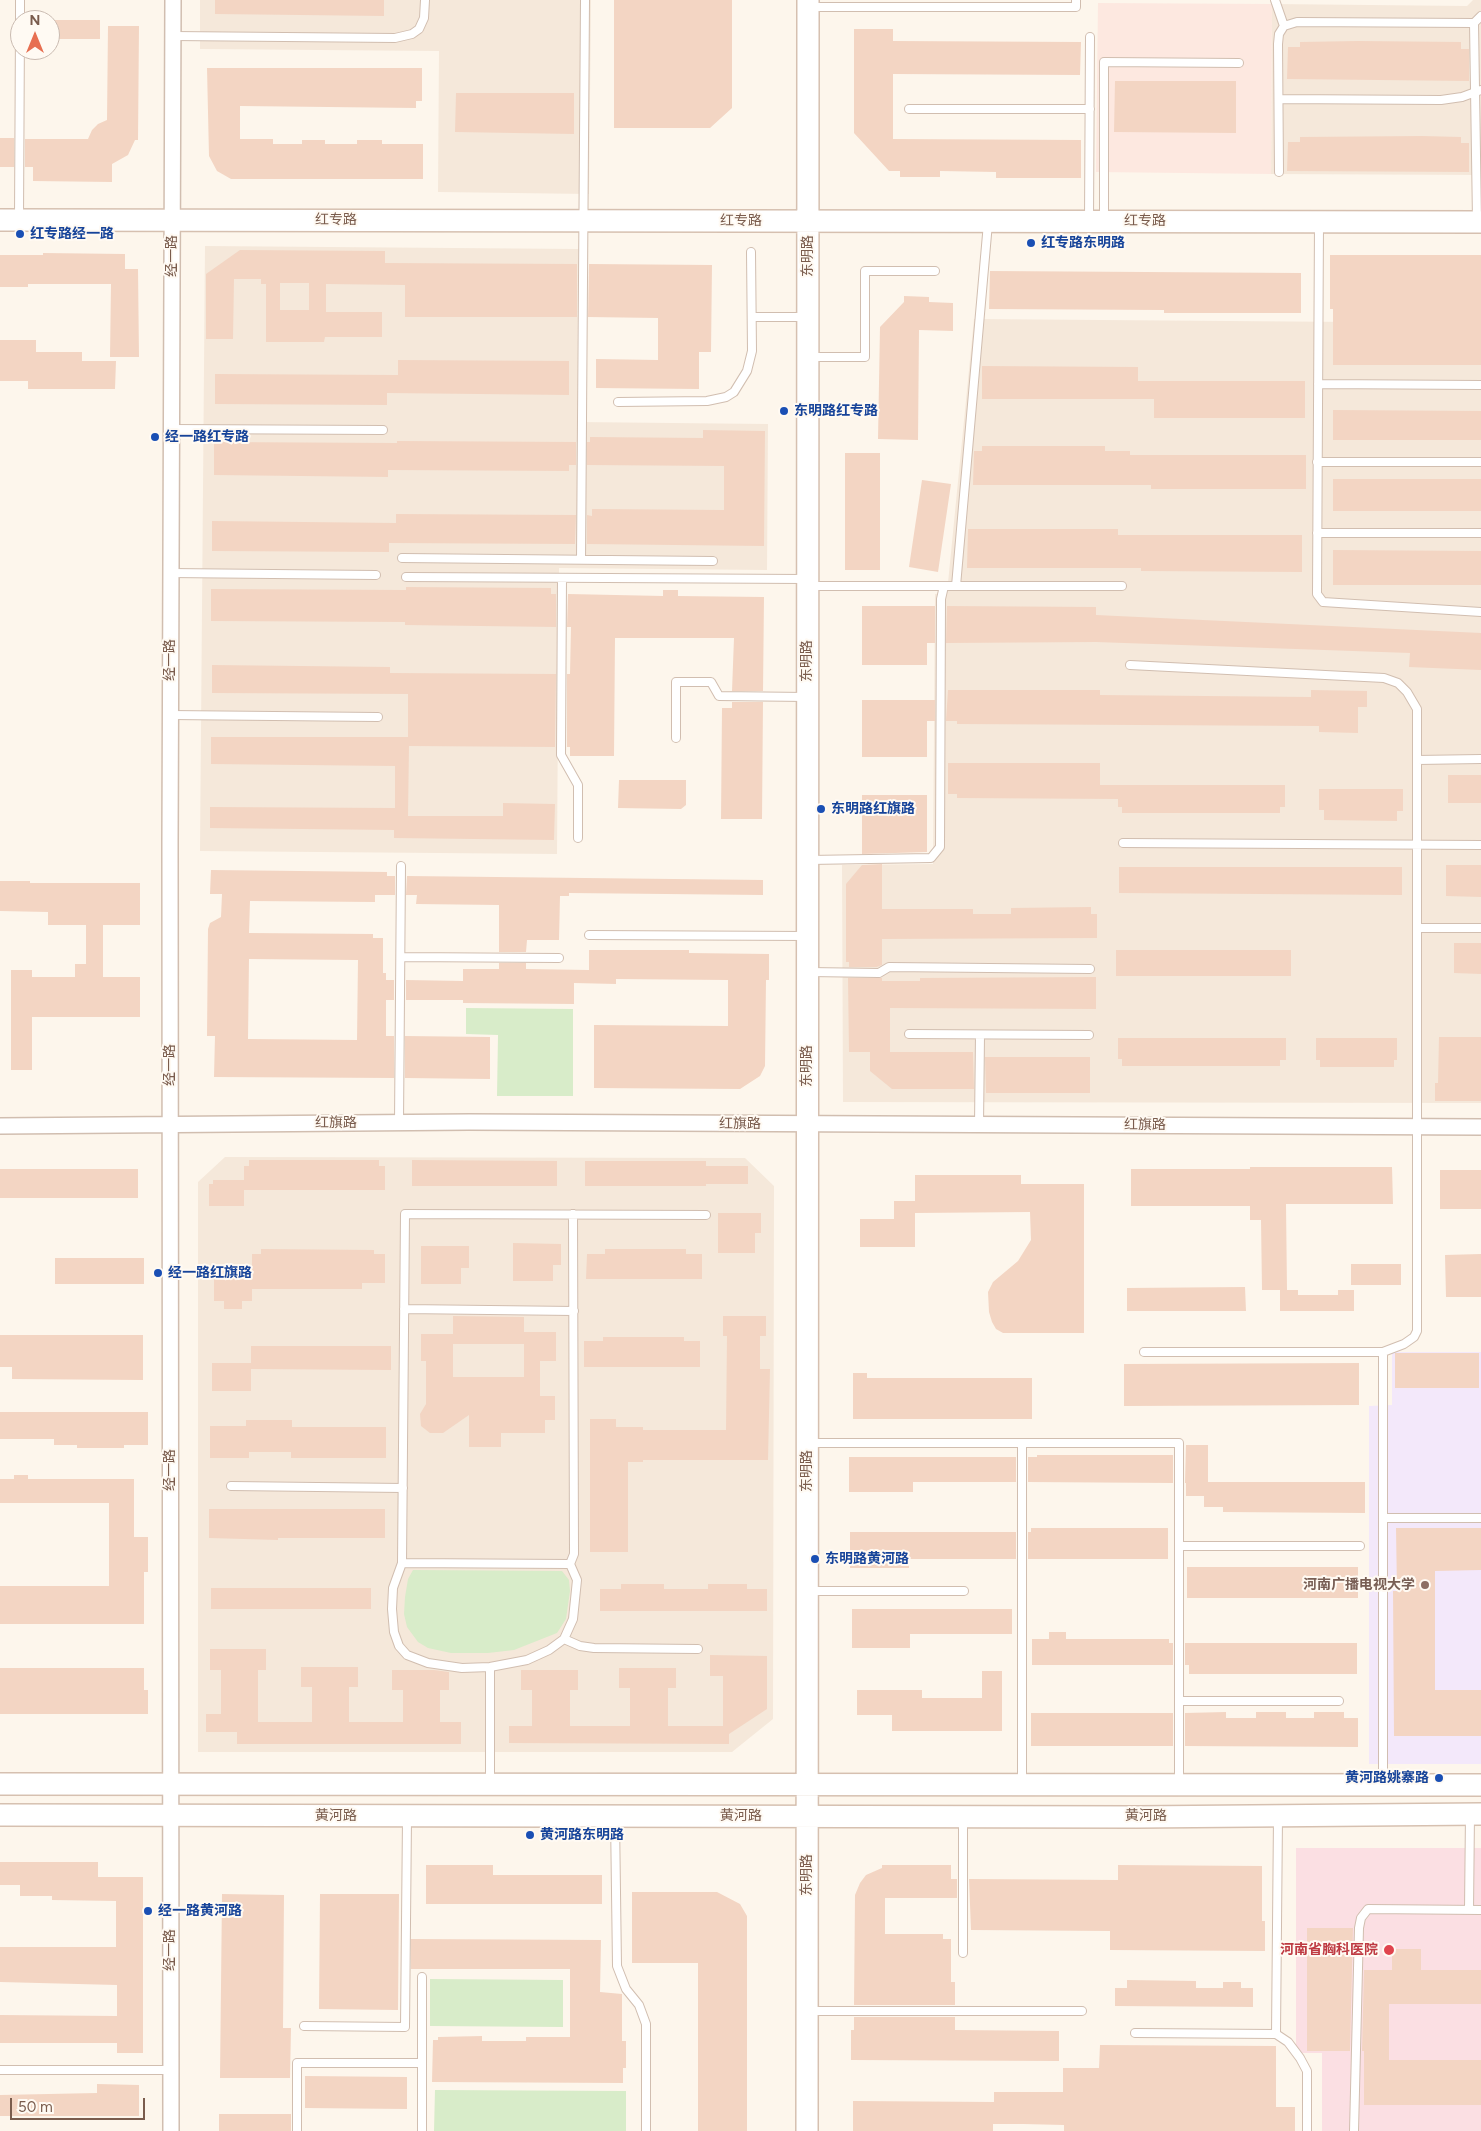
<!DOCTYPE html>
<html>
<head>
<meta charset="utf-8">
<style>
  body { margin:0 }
  #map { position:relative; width:1481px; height:2131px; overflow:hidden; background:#fdf6ec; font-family:Figtree,sans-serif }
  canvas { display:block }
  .north { position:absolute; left:10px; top:10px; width:50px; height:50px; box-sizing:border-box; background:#fffaf3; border:1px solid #cabbb1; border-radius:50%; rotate:0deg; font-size:14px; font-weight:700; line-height:20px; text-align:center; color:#7a5c4d }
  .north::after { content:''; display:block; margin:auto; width:18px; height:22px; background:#e76f51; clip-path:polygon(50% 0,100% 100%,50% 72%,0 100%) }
  .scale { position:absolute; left:10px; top:2098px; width:135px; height:22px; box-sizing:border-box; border:2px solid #7a5c4d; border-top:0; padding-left:6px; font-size:15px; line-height:18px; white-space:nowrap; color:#7a5c4d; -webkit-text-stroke:4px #fffaf3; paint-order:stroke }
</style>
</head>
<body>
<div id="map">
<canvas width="1481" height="2131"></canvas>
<div class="north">N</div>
<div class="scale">50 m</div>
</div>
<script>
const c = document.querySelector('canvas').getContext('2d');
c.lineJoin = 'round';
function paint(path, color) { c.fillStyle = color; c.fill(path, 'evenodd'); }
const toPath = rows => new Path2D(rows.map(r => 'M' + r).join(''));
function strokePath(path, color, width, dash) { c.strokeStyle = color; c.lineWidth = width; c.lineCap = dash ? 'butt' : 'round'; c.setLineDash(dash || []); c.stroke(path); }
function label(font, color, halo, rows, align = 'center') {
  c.font = font + ' Figtree,"Noto Sans SC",sans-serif'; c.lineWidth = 4; c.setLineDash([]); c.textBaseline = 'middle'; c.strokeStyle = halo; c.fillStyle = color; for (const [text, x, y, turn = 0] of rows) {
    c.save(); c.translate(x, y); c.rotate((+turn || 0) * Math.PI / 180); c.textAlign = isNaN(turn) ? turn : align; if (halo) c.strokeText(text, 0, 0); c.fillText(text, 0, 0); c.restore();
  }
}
paint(toPath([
  [200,0,591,0,589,194,438,192,439,51,200,49],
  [1473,0,1481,0,1481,175,1271,174,1272,4,1467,6],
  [205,246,578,249,577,422,768,424,767,570,559,568,557,854,200,851],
  [974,319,1481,323,1481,1103,843,1102,842,865,933,864,935,594,947,593],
  [225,1157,745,1158,774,1186,773,1719,732,1752,198,1752,198,1182]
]), '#f5e8da');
paint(toPath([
  [1098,3,1272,4,1271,174,1096,172]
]), '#fde8e0');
paint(toPath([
  [1392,1352,1481,1352,1481,1764,1369,1764,1369,1406,1392,1405]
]), '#f3e8fa');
paint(toPath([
  [1296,1848,1481,1848,1481,2131,1322,2131,1322,2053,1296,2053]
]), '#fbdfe3');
paint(toPath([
  [466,1008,573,1009,573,1096,497,1096,498,1035,466,1034],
  [413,1570,562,1571,569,1580,570,1591,566,1619,557,1633,514,1650,488,1653,451,1653,428,1648,418,1642,407,1627,404,1614,405,1597,408,1579],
  [430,1979,563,1980,563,2027,430,2026],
  [435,2090,626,2091,626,2131,434,2131]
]), '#d8ecc9');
paint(toPath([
  [215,0,384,0,384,16,215,14],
  [614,0,732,0,732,108,710,128,614,128],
  [50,20,100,20,100,39,50,39],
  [108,26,139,26,138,140,135,140,128,155,112,164,112,182,33,181,33,167,25,167,25,139,88,139,92,130,98,124,107,120],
  [854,29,893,29,893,41,1081,42,1080,75,893,74,893,139,1081,140,1081,178,996,178,996,172,940,171,940,177,900,177,900,171,889,171,854,133],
  [1358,41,1461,42,1461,49,1469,49,1469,81,1287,79,1288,47,1300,47,1300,42],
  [207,68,422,68,422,101,416,101,416,108,240,106,240,139,273,139,273,144,302,144,302,140,325,140,325,144,357,144,357,140,382,140,382,144,423,144,423,179,231,179,217,171,209,156],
  [1115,81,1236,81,1236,133,1114,132],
  [456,93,574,93,574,134,455,132],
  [1422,136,1461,137,1461,143,1469,143,1469,172,1287,171,1288,142,1300,142,1300,137],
  [0,138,14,138,14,167,0,167],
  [240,250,385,251,385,263,577,264,577,317,405,317,405,285,326,284,326,312,382,312,382,337,325,337,324,342,266,342,266,284,261,284,261,279,234,279,233,339,206,339,206,274],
  [280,283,309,283,309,310,280,310],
  [43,253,125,254,125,269,138,269,139,357,110,357,111,284,28,284,28,287,0,287,0,255,43,255],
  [1330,255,1481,255,1481,365,1333,365,1333,309,1330,309],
  [589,264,712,265,711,352,699,352,699,389,596,388,596,359,658,360,658,318,588,317],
  [990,271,1301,273,1301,313,1164,313,1164,310,989,309],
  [904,296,929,297,929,302,953,303,953,331,919,330,918,440,878,439,880,327,904,302],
  [0,340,36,340,36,352,82,352,82,361,116,361,115,389,28,389,28,381,0,381],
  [398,360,569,361,569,395,387,393,387,405,215,404,215,374,398,375],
  [982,366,1138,367,1138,381,1305,381,1305,418,1154,418,1154,399,982,399],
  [1333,410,1481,411,1481,440,1333,440],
  [703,430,765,431,764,546,587,544,587,515,592,516,592,509,724,510,724,466,587,465,587,442,590,442,590,437,703,438],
  [397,441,576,442,576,465,569,465,569,471,388,470,388,477,214,475,214,442,397,443],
  [982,446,1105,446,1105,451,1130,451,1130,455,1306,455,1306,489,1151,489,1151,485,973,485,974,451,982,451],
  [845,453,880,453,880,570,845,570],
  [1333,479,1481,479,1481,511,1333,511],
  [922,480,951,484,938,572,909,567],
  [396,514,576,515,575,544,389,543,389,552,212,551,212,521,396,523],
  [968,529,1118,529,1118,535,1302,535,1302,572,1141,571,1141,568,967,568],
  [1333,550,1481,551,1481,585,1333,585],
  [406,587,551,588,551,594,556,594,556,627,405,625,405,622,211,621,211,589,406,590],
  [663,590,678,590,678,596,764,597,763,691,732,691,734,638,615,638,614,756,570,756,570,747,567,747,567,674,570,674,571,627,567,627,568,594,663,596],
  [862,606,935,606,935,643,927,643,927,665,862,665],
  [947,606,1096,607,1096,615,1481,633,1481,670,1409,667,1410,653,1096,642,946,643],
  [212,665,390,667,390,673,556,674,555,747,409,746,408,816,503,816,503,803,555,804,554,840,394,838,394,830,210,828,210,807,395,808,395,766,211,764,211,737,408,737,408,694,212,693],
  [948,690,1100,690,1100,695,1311,697,1311,690,1367,691,1367,707,1358,707,1358,733,1319,732,1319,726,957,724,957,721,946,721],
  [862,700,935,700,935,721,927,721,927,757,862,757],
  [732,702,763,702,762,819,721,819,722,708,732,708],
  [948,763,1100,763,1100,785,1285,785,1285,807,1280,807,1280,813,1122,813,1122,807,1118,807,1118,799,957,798,957,794,948,794],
  [1448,775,1481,775,1481,803,1448,803],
  [619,780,686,780,686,805,681,809,618,808],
  [1319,789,1403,789,1403,811,1397,811,1397,821,1324,820,1324,810,1319,810],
  [862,795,927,795,927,852,862,854],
  [882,864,882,909,973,909,973,914,1011,914,1011,908,1091,907,1091,914,1097,914,1097,938,882,939,882,965,877,967,849,967,849,962,846,962,846,884,862,865],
  [1446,865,1481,865,1481,897,1446,896],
  [1119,867,1402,867,1402,895,1119,893],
  [211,870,387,872,387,876,395,876,395,895,375,895,375,902,250,901,249,933,373,934,373,938,383,938,383,973,386,973,386,980,394,980,394,1000,386,1000,386,1036,394,1036,394,1078,214,1077,215,1036,207,1036,208,929,210,923,221,917,222,894,210,894],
  [249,959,358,960,357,1040,248,1039],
  [407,876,763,880,763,895,569,893,569,896,560,896,559,940,527,940,526,952,499,952,499,905,416,904,417,895,406,895],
  [0,881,30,881,30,883,140,883,140,925,103,925,103,977,140,977,140,1017,32,1017,32,1070,11,1070,11,970,32,970,32,977,75,977,75,964,86,964,86,925,48,925,48,912,0,911],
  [1454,943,1481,943,1481,974,1454,973],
  [589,950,689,950,689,953,769,954,769,980,766,980,765,1066,760,1076,740,1089,594,1088,594,1025,728,1026,728,980,616,979,616,984,574,983,574,1004,463,1003,463,1000,406,1000,406,980,463,981,463,969,499,969,499,963,526,963,526,969,589,970],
  [1116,950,1291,950,1291,976,1116,976],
  [1096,977,1096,1009,890,1008,890,1052,973,1052,974,1089,892,1089,870,1071,870,1052,849,1052,848,978,882,978,882,981,920,981,920,978],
  [405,1036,490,1037,490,1079,405,1078],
  [1439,1037,1481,1037,1481,1101,1435,1101,1435,1083,1438,1083],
  [1118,1038,1286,1038,1286,1060,1280,1060,1280,1066,1122,1066,1122,1059,1118,1059],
  [1316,1038,1397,1038,1397,1060,1394,1060,1394,1067,1320,1067,1320,1060,1316,1060],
  [985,1057,1090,1057,1090,1093,986,1093],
  [249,1160,379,1160,379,1166,385,1166,385,1190,244,1190,244,1206,209,1206,209,1184,213,1184,213,1180,244,1180,244,1166,249,1166],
  [412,1160,557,1161,557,1186,412,1186],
  [585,1161,706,1161,706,1166,748,1166,748,1184,706,1184,706,1186,585,1186],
  [1250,1167,1392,1167,1393,1204,1286,1204,1287,1290,1262,1290,1261,1220,1250,1220,1250,1206,1131,1206,1131,1169,1250,1169],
  [0,1169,138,1169,138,1198,0,1198],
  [1440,1170,1481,1170,1481,1209,1440,1209],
  [915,1175,1021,1175,1021,1184,1084,1184,1084,1333,1003,1333,996,1329,992,1322,989,1312,988,1292,993,1282,1018,1261,1031,1240,1030,1212,915,1213,915,1247,860,1247,860,1219,894,1219,894,1201,915,1201],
  [718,1213,761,1213,761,1233,755,1233,755,1253,718,1253],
  [513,1243,561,1244,561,1265,553,1265,553,1281,513,1281],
  [421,1246,469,1246,469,1268,461,1268,461,1284,421,1284],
  [261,1249,374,1250,374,1254,385,1254,385,1283,362,1283,362,1289,252,1289,252,1301,242,1301,242,1309,224,1309,224,1301,214,1301,214,1271,252,1271,252,1254,261,1254],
  [605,1249,686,1249,686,1254,702,1254,702,1279,586,1279,587,1254,605,1254],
  [1481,1254,1481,1297,1446,1297,1445,1255],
  [55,1258,144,1258,144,1284,55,1284],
  [1351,1264,1401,1264,1401,1285,1351,1285],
  [1245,1287,1246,1311,1127,1311,1127,1288],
  [1280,1290,1298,1290,1298,1295,1338,1295,1338,1290,1354,1290,1354,1311,1280,1311],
  [453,1316,524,1317,524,1332,556,1332,556,1361,540,1361,540,1396,555,1396,555,1420,545,1420,545,1433,501,1433,501,1447,469,1447,469,1415,443,1433,430,1433,421,1426,420,1414,426,1404,426,1361,421,1361,421,1334,453,1334],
  [453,1344,524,1344,524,1377,453,1377],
  [723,1316,766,1316,766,1336,760,1336,760,1369,770,1369,768,1460,643,1460,643,1462,628,1462,628,1552,590,1552,590,1419,616,1419,616,1427,643,1427,643,1430,726,1430,727,1336,723,1336],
  [0,1335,143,1335,143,1380,12,1379,12,1367,0,1367],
  [603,1337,684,1337,684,1341,700,1341,700,1367,584,1367,584,1341,603,1341],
  [251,1346,391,1346,391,1370,251,1369,251,1391,212,1391,212,1363,251,1363],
  [1395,1353,1479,1353,1479,1388,1395,1388],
  [1359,1363,1359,1405,1124,1406,1124,1364],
  [853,1373,867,1373,867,1378,1032,1378,1032,1419,853,1419],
  [0,1412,148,1412,148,1445,124,1445,124,1448,77,1448,77,1445,54,1445,54,1439,0,1439],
  [246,1420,292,1420,292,1427,386,1427,386,1458,291,1458,291,1452,249,1452,249,1458,210,1458,210,1426,246,1426],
  [1186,1445,1208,1445,1208,1482,1365,1482,1365,1513,1223,1512,1223,1507,1204,1507,1204,1496,1186,1496,1186,1483,1185,1483],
  [1037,1455,1173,1455,1173,1483,1028,1482,1028,1457,1037,1457],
  [849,1457,1016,1457,1016,1482,913,1482,913,1492,849,1492],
  [14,1475,28,1475,28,1479,134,1479,134,1537,148,1537,148,1572,144,1572,144,1624,0,1624,0,1586,109,1586,109,1503,0,1503,0,1479,14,1479],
  [209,1509,385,1509,385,1538,278,1538,278,1540,209,1538],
  [1031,1528,1168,1528,1168,1559,1028,1559,1028,1532,1031,1532],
  [1396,1528,1481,1528,1481,1570,1435,1571,1435,1690,1481,1690,1481,1736,1394,1736,1393,1591,1397,1591],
  [850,1532,1016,1532,1016,1559,909,1559,909,1568,850,1568],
  [1187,1567,1358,1567,1358,1598,1187,1598],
  [621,1584,664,1584,664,1589,708,1589,708,1584,747,1584,747,1589,767,1589,767,1611,600,1611,600,1589,621,1589],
  [211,1588,371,1588,371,1609,211,1609],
  [852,1609,1012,1609,1012,1634,910,1634,910,1648,852,1648],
  [1049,1632,1066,1632,1066,1639,1169,1639,1169,1643,1173,1643,1173,1665,1032,1665,1032,1639,1049,1639],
  [1185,1643,1357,1643,1357,1674,1189,1674,1189,1665,1185,1665],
  [210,1649,266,1649,266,1670,258,1670,258,1722,312,1722,312,1687,301,1687,301,1667,358,1667,358,1687,349,1687,349,1722,403,1722,403,1690,392,1690,392,1670,434,1670,449,1672,449,1690,440,1690,440,1722,461,1722,461,1744,237,1744,237,1732,206,1732,206,1714,221,1714,221,1670,210,1670],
  [710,1655,767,1656,767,1709,729,1734,729,1744,509,1743,509,1726,532,1726,532,1690,521,1690,521,1670,578,1670,578,1690,570,1690,570,1726,630,1726,630,1688,619,1688,619,1668,676,1668,676,1688,668,1688,668,1726,723,1726,723,1676,710,1676],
  [0,1668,144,1668,144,1690,148,1690,148,1714,0,1714],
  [982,1671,1002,1671,1002,1731,892,1731,892,1715,857,1715,857,1690,922,1690,922,1698,982,1698],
  [1226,1712,1226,1718,1256,1718,1256,1712,1286,1712,1286,1718,1314,1718,1314,1712,1344,1712,1344,1718,1358,1718,1358,1747,1185,1746,1185,1713],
  [1031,1713,1173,1713,1173,1746,1031,1746],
  [0,1862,98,1862,98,1877,143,1877,143,2053,117,2053,117,2043,0,2043,0,2015,117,2016,117,1985,0,1982,0,1947,116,1947,116,1901,52,1900,52,1896,20,1896,20,1885,0,1885],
  [426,1865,493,1865,493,1875,602,1875,602,1904,426,1904],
  [882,1865,951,1865,951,1879,957,1879,957,1898,885,1898,885,1934,943,1934,943,1939,951,1939,951,1982,955,1982,955,2005,854,2005,855,1895,860,1883,866,1875,882,1868],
  [1118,1865,1262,1866,1262,1921,1265,1921,1265,1951,1110,1950,1110,1931,971,1930,969,1879,1118,1880],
  [632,1892,717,1892,740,1904,747,1916,747,2131,698,2131,698,1963,632,1963],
  [222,1894,284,1895,283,2028,291,2028,290,2078,220,2078],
  [320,1894,399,1894,398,2010,319,2009],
  [1307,1928,1353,1928,1350,2051,1307,2051],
  [411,1939,601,1940,600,1992,622,1994,622,2041,626,2041,626,2068,623,2068,623,2083,432,2082,433,2040,438,2040,438,2037,482,2036,482,2041,526,2041,526,2037,570,2037,570,1969,411,1969],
  [1392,1949,1421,1949,1421,1970,1481,1970,1481,2004,1389,2004,1389,2060,1481,2060,1481,2105,1364,2105,1364,2051,1362,2051,1364,1970,1392,1970],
  [1127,1980,1196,1981,1196,1988,1223,1988,1223,1982,1241,1982,1241,1988,1253,1988,1253,2007,1115,2006,1115,1988,1127,1988],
  [854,2017,955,2017,955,2030,1059,2031,1059,2061,851,2060,851,2030,854,2030],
  [1100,2045,1276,2046,1276,2107,1295,2107,1295,2131,1064,2131,1064,2125,1023,2124,993,2124,993,2131,853,2131,853,2101,994,2102,994,2092,1063,2092,1063,2068,1099,2068],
  [305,2076,407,2077,407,2109,305,2108],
  [97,2084,139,2085,139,2116,0,2116,0,2095,97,2093],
  [219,2114,291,2114,291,2131,219,2131]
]), '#f3d5c3');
const lane = toPath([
  [1275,0,1284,26],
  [810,7,1076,7,1076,0],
  [20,20,20,0],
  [1474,23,1481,16],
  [173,36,395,38,412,34,419,29,424,18,425,0],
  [1279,99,1441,100,1462,97,1481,90],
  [909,109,1090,109],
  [1279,172,1278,44,1279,34,1284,26,1297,22,1474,23,1477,221],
  [19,218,20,25],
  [1104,219,1104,62,1239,63],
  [1089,220,1090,37],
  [1319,223,1317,594,1323,602,1481,612],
  [752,317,807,317],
  [810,357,865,357,865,271,935,271],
  [1318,384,1481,385],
  [618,402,707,401,726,397,734,392,747,371,752,351,751,252],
  [171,429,383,430],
  [1317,462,1481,462],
  [1317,533,1481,533],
  [402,558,713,561],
  [581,559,585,0],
  [170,573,376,575],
  [406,577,806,579],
  [562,578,561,755,578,785,578,838],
  [810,586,1122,586],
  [956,586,988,223],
  [1130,665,1384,678,1398,683,1407,692,1417,709,1417,1331,1414,1337,1404,1344,1383,1352,1144,1352],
  [170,715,378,717],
  [676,738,676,682,711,682,719,696,807,697],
  [1417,760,1481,759],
  [1123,843,1481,845],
  [809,860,931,858,940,847,941,599,944,586],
  [1417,928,1481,928],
  [589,935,807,936],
  [401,957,559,958],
  [809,972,879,973,889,967,1090,969],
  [909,1034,1089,1035],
  [399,1123,401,866],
  [979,1125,980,1035],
  [404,1309,574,1311],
  [1383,1352,1383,1783],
  [808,1443,1179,1443,1179,1783],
  [1022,1443,1022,1783],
  [231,1486,403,1488],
  [1383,1518,1481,1518],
  [1179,1546,1360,1546],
  [402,1563,405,1214,706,1215],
  [402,1563,570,1564,577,1580,573,1619,564,1639,549,1650,527,1660,490,1667,462,1668,428,1663,407,1655,399,1646,394,1632,392,1609,393,1588,402,1563],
  [570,1564,574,1554,573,1214],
  [809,1591,964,1591],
  [564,1639,580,1646,594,1648,698,1649],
  [1179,1701,1339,1701],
  [490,1783,490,1667],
  [615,1818,617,1966,626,1989,639,2005,646,2024,646,2131],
  [963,1818,963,1953],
  [1469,1910,1470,1814],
  [809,2011,1082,2011],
  [304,2026,405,2027,407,1818],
  [1135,2033,1276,2034,1278,1817],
  [1276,2034,1288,2042,1300,2058,1307,2071,1307,2131],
  [0,2070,170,2070],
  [297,2131,297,2063,422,2063],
  [422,2131,422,1977],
  [1354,2131,1359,1928,1361,1918,1368,1909,1481,1910]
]);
const street = toPath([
  [0,1126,469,1122,1481,1127],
  [171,2131,170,843,173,0]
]);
const secondary = toPath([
  [0,220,1481,222],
  [0,1784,1481,1785],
  [0,1815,1137,1817,1481,1814],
  [807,2131,808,0]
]);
strokePath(lane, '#d1beb0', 10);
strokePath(street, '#d1beb0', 18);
strokePath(secondary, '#d6c0b0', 24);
strokePath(lane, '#fff', 8);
strokePath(street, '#fff', 15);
strokePath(secondary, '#fff', 21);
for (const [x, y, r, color] of [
  [20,234,5,"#1a4fb4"],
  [1031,243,5,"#1a4fb4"],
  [784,411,5,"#1a4fb4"],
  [155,437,5,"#1a4fb4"],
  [821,809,5,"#1a4fb4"],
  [158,1273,5,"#1a4fb4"],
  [815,1559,5,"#1a4fb4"],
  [1425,1585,5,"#8d6e63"],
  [1439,1778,5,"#1a4fb4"],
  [530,1835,5,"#1a4fb4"],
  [148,1911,5,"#1a4fb4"],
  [1389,1950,6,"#e0444e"]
]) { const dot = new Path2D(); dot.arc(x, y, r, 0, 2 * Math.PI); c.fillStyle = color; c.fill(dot); strokePath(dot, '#fffaf3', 2); }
label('14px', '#7a5c4d', '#fffaf3', [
  ["红专路",336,220],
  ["红专路",741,221],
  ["红专路",1145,221],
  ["经一路",172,256,-90],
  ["东明路",808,256,-90],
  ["经一路",170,660,-90],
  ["东明路",807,661,-90],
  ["经一路",170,1065,-90],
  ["东明路",807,1066,-90],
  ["红旗路",336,1123],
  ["红旗路",740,1124],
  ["红旗路",1145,1125],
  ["经一路",170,1470,-90],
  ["东明路",807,1471,-90],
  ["黄河路",336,1816],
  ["黄河路",741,1816],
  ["黄河路",1146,1816],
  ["东明路",807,1875,-90],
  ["经一路",170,1950,-90]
]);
label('bold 14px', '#164399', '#fffaf3', [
  ["红专路经一路",30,234],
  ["红专路东明路",1041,243],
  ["东明路红专路",794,411],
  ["经一路红专路",165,437],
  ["东明路红旗路",831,809],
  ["经一路红旗路",168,1273],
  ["东明路黄河路",825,1559],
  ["黄河路姚寨路",1429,1778,"right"],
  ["黄河路东明路",540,1835],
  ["经一路黄河路",158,1911]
], 'left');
label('bold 14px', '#785e54', '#fffaf3', [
  ["河南广播电视大学",1415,1585]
], 'right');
label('bold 14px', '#be3a42', '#fffaf3', [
  ["河南省胸科医院",1378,1950]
], 'right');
</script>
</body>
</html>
